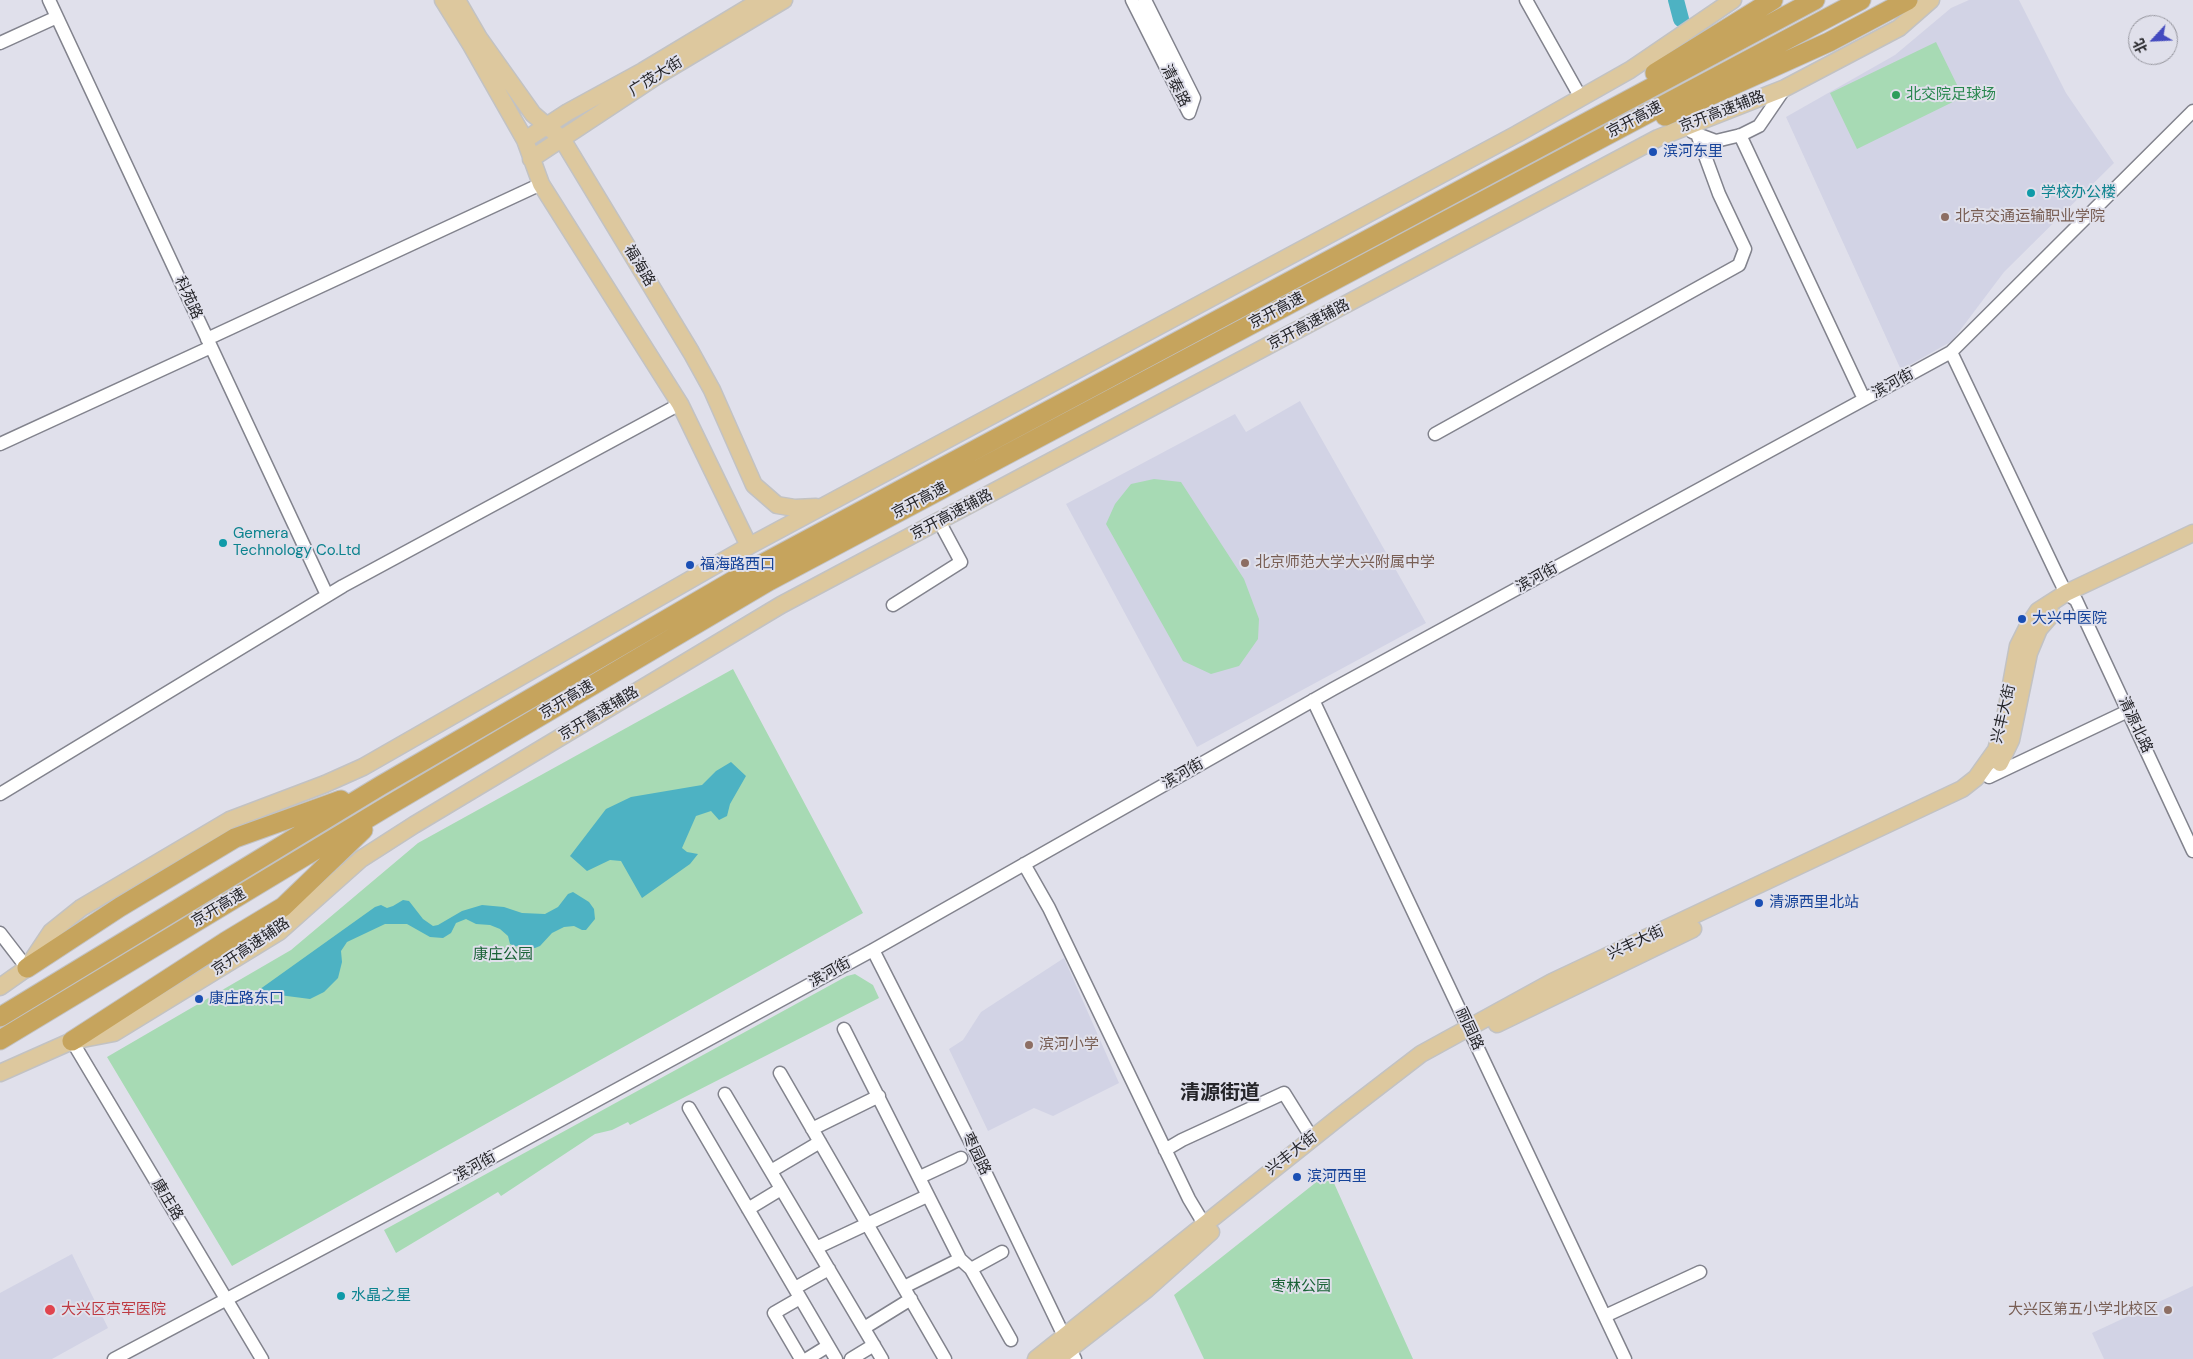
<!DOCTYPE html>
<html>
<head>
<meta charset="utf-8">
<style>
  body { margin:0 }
  #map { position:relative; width:2193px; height:1359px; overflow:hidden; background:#e0e0eb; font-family:"DM Sans","Noto Sans SC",sans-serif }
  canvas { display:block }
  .north { position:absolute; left:2128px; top:15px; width:50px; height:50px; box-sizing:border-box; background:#e0e0eb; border:1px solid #95959d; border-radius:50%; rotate:245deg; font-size:14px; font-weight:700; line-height:20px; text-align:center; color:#252529 }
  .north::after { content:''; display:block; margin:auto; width:18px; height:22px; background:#434abf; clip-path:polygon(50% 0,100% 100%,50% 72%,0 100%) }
</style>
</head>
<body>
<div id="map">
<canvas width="2193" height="1359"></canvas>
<div class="north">北</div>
</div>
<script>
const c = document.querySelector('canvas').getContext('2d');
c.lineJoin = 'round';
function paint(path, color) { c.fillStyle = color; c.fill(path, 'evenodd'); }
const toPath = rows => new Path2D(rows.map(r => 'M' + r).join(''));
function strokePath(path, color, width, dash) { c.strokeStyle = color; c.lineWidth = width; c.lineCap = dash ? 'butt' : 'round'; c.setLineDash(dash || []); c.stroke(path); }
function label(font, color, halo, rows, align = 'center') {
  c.font = font + ' "DM Sans","Noto Sans SC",sans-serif'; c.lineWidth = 4; c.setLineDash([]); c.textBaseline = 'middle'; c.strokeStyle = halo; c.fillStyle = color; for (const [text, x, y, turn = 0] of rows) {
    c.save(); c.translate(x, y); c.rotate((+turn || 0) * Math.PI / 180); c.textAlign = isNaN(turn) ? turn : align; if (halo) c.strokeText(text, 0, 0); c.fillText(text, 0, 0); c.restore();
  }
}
paint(toPath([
  [1969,0,2019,0,2066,93,2114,163,2004,272,1952,341,1901,370,1786,117,1895,55,1951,8],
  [1300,401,1426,623,1197,747,1066,504,1235,414,1246,432],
  [1064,958,1119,1083,1053,1116,1034,1108,988,1131,949,1049,963,1040,981,1012],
  [72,1254,108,1328,52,1359,0,1359,0,1293],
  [2193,1286,2193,1359,2104,1359,2092,1333]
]), '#d2d3e5');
paint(toPath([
  [1936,42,1963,97,1857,149,1830,93],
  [1154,479,1181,482,1244,579,1259,619,1258,639,1239,666,1211,674,1183,661,1106,524,1115,504,1131,484],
  [733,669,863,913,232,1266,107,1057,291,950,418,843],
  [855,974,873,985,879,998,630,1125,628,1122,612,1130,595,1134,501,1196,498,1192,396,1253,384,1230,847,976],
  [1329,1172,1413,1359,1204,1359,1174,1295]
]), '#a7dab4');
paint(toPath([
  [731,762,746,776,730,804,727,816,719,820,711,811,696,816,682,848,687,852,698,854,690,864,642,898,621,861,610,860,587,871,570,856,606,809,631,797,702,785,716,771],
  [573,892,589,902,594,909,595,919,586,930,582,930,574,926,564,927,552,933,540,946,535,948,515,946,510,944,508,936,500,929,490,925,476,924,466,919,456,923,451,933,443,938,430,937,407,924,385,924,347,942,341,951,342,962,338,978,324,992,310,999,256,992,375,907,381,905,387,908,393,906,403,900,409,901,423,919,433,926,438,925,462,911,482,905,504,907,522,913,545,914,558,907,568,894]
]), '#4db2c3');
strokePath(toPath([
  [1676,0,1681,19]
]), '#4db2c3', 16);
const minor = toPath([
  [49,0,327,595],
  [1132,0,1189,113],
  [1145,0,1194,98,1189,113],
  [1526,0,1581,98],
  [0,43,57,17],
  [1692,132,1716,141,1741,135,1759,126,1785,88],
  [1740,135,1864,399],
  [207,339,541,184],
  [1951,352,2059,579,2066,593,2076,600,2193,851],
  [1435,434,1739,265,1745,249,1719,194,1697,134],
  [0,444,211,347],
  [893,605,961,562,939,521],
  [1313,700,1625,1359],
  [1989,777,2128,711],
  [0,794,343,586,680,404],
  [1024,864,1049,908,1189,1199,1204,1224],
  [0,933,27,968],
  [873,950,975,1151,1075,1359],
  [844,1029,960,1259,971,1269,1011,1340],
  [72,1041,262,1359],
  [780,1073,945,1359],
  [725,1094,882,1359],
  [689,1108,836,1359],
  [812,1129,879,1096],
  [1165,1150,1182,1140,1284,1093,1312,1138],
  [771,1171,820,1142],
  [920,1177,961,1158],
  [748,1209,781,1189],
  [816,1248,927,1196],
  [971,1269,1002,1252],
  [904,1287,960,1259],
  [795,1288,829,1269],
  [800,1298,774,1313,801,1359],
  [1605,1316,1700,1272],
  [864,1328,911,1299],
  [114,1359,434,1189,873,950,1333,689,1951,352,2193,111],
  [807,1359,828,1346],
  [851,1359,874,1345]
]);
const major = toPath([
  [443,0,471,45,525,140,541,184,680,404,749,546],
  [457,0,479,38,533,114,562,139,691,352,712,390,754,485,777,505,795,508,816,507],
  [525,140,568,112,643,71,761,0],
  [531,159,655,77,784,0],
  [2000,763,2011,740,2029,653,2039,629,2052,614],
  [0,987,27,968,51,932,81,908,230,820,325,784,363,767,749,546,1517,134,1630,70,1733,0],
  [1497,1024,1693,929],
  [0,1073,72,1041,114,1033,279,932,361,859,414,825,781,605,1658,138,1785,88,1899,28,1931,0],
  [1036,1359,1343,1114,1421,1054,1552,982,1962,789,1976,778,1996,750,2004,723,2018,646,2028,626,2038,611,2066,593,2193,533],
  [1057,1359,1146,1290,1211,1232]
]);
const highway = toPath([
  [1655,73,1773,0],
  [1665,116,1829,42,1908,0],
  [27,968,120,907,235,838,341,800],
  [0,1017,380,786,760,565,1815,0],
  [0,1040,388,806,769,581,1861,0],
  [72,1041,225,942,283,907,363,830]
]);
strokePath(minor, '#82838d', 15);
strokePath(major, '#c2c2c3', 19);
strokePath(highway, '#c2c2c3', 21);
strokePath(minor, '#fff', 12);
strokePath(major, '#ddc89e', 16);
strokePath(highway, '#c6a45d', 19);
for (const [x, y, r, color] of [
  [1896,95,5,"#2e9e5b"],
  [1653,152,5,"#1a4fb4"],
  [2031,193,5,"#0f9aa8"],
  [1945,217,5,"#8d6e63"],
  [223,543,5,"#0f9aa8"],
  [1245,563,5,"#8d6e63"],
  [690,565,5,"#1a4fb4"],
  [2022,619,5,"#1a4fb4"],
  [1759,903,5,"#1a4fb4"],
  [199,999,5,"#1a4fb4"],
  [1029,1045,5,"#8d6e63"],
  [1297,1177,5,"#1a4fb4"],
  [341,1296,5,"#0f9aa8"],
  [50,1310,6,"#e0444e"],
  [2168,1310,5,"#8d6e63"]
]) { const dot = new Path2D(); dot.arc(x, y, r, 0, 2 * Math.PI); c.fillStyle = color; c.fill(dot); strokePath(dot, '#e0e0eb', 2); }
label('15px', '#252529', '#e0e0eb', [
  ["广茂大街",656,77,-32],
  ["清泰路",1175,86,63],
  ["京开高速辅路",1722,112,-21],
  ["京开高速",1635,120,-28],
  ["福海路",639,266,59],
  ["科苑路",188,298,65],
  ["京开高速",1277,311,-28],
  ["京开高速辅路",1309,325,-28],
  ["滨河街",1893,384,-29],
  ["京开高速",920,501,-28],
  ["京开高速辅路",952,515,-28],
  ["滨河街",1537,578,-29],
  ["京开高速",567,700,-31],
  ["京开高速辅路",599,714,-31],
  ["兴丰大街",2004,714,-77],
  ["清源北路",2135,725,65],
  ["滨河街",1183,774,-30],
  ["京开高速",219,908,-31],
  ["兴丰大街",1636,943,-25],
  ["京开高速辅路",251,947,-34],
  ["滨河街",830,973,-29],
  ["丽园路",1469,1029,65],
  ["枣园路",976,1154,64],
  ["兴丰大街",1292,1154,-38],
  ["滨河街",475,1167,-29],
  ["康庄路",167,1200,59]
]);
label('15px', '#27864d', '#e0e0eb', [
  ["北交院足球场",1906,95]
], 'left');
label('15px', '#164399', '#e0e0eb', [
  ["滨河东里",1663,152],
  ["福海路西口",700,565],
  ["大兴中医院",2032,619],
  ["清源西里北站",1769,903],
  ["康庄路东口",209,999],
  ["滨河西里",1307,1177]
], 'left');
label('15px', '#0d838f', '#e0e0eb', [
  ["学校办公楼",2041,193],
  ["Gemera",233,534],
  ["Technology Co.Ltd",233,551],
  ["水晶之星",351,1296]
], 'left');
label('15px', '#785e54', '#e0e0eb', [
  ["北京交通运输职业学院",1955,217],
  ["北京师范大学大兴附属中学",1255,563],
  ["滨河小学",1039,1045],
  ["大兴区第五小学北校区",2158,1310,"right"]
], 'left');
label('15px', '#1a6337', '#e0e0eb', [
  ["康庄公园",503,955],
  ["枣林公园",1301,1287]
]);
label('15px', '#be3a42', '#e0e0eb', [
  ["大兴区京军医院",61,1310]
], 'left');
label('bold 20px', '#252529', '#e0e0eb', [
  ["清源街道",1220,1094]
]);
</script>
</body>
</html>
